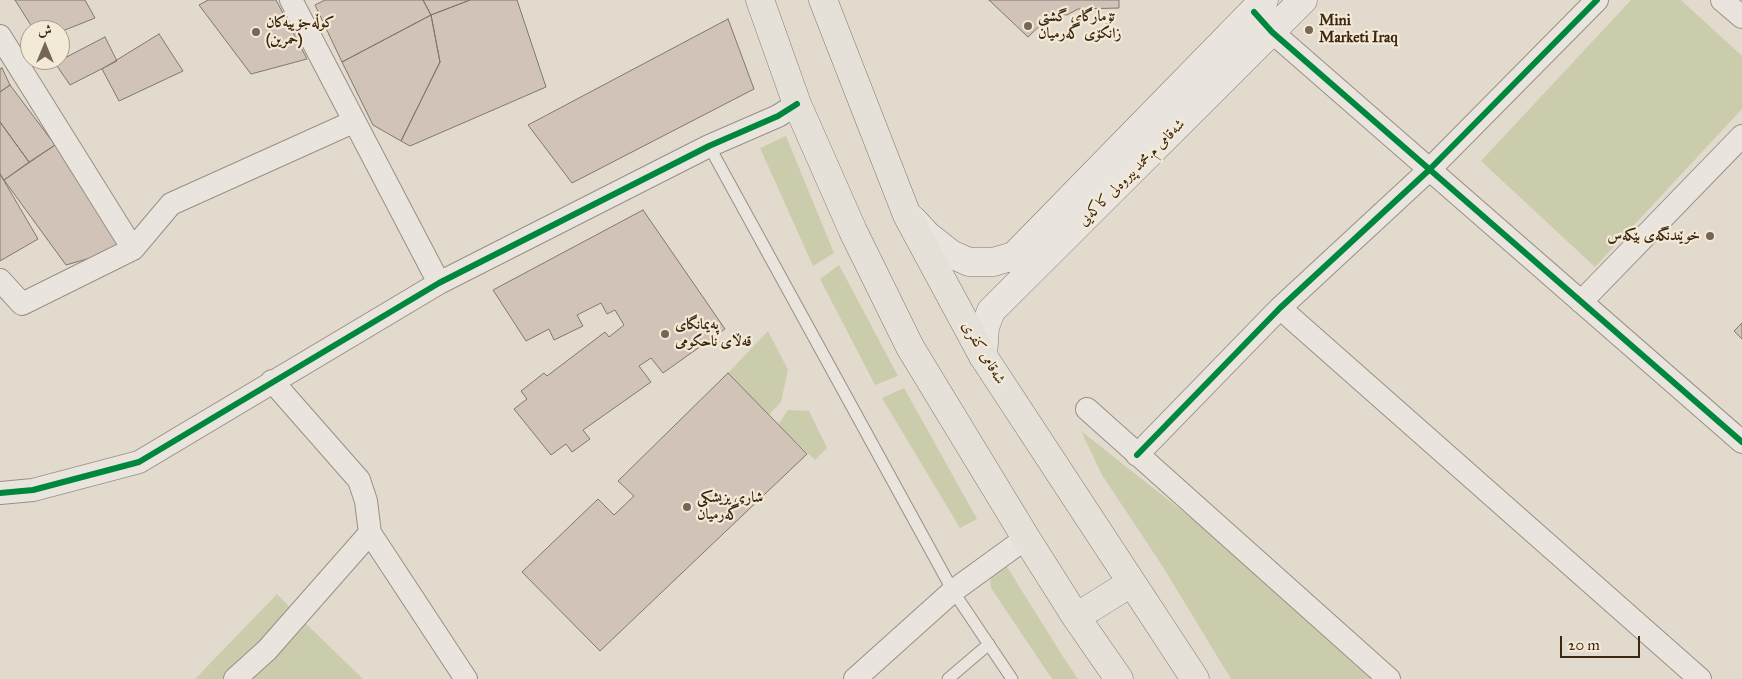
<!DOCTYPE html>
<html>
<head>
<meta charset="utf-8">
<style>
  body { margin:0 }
  #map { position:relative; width:1742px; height:679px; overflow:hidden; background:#e2dacc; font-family:"IM FELL Great Primer",Amiri,serif }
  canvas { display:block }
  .north { position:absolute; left:20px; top:20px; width:50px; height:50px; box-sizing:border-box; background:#f3e9d7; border:1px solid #aa9b88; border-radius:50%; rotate:0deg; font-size:14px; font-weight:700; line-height:20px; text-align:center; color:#3d2711 }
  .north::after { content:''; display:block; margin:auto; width:18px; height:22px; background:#776652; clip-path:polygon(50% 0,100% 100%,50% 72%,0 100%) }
  .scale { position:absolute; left:1560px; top:636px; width:80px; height:22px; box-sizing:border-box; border:2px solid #3d2711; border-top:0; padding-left:6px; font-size:15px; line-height:18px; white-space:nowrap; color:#3d2711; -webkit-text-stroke:4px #f3e9d7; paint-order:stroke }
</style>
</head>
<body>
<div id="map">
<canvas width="1742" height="679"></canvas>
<div class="north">ش</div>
<div class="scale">20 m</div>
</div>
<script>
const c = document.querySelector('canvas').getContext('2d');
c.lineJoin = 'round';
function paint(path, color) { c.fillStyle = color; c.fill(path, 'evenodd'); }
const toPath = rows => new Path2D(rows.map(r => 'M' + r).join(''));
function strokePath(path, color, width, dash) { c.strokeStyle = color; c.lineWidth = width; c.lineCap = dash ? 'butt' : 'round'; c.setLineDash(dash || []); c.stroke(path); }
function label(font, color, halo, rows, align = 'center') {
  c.font = font + ' "IM FELL Great Primer",Amiri,serif'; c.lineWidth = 4.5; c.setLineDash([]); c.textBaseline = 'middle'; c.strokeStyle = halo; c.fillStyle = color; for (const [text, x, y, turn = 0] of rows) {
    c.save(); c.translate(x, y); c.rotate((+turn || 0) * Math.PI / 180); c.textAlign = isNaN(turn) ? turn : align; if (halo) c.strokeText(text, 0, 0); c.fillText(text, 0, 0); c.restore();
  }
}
paint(toPath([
  [1631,0,1681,0,1742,56,1742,109,1595,267,1481,161],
  [786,136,834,253,813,266,760,148],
  [839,265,898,376,875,385,820,279],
  [768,331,788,370,781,402,769,415,728,373],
  [904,388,977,519,960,528,882,398],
  [788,410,809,411,827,448,815,460,778,425],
  [1081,431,1195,521,1371,679,1231,679,1163,567,1102,475],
  [1004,562,1062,655,1078,679,1052,679,991,588,990,574],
  [277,594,297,615,363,679,195,679]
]), '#cbccac');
const building = toPath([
  [15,0,85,0,95,18,60,32,34,30,15,0],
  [208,0,276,0,307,59,251,74,199,5,208,0],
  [325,0,423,0,431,15,342,62,315,5,325,0],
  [423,0,470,0,431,15,423,0],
  [470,0,517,0,546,87,410,146,401,141,440,62,431,15,470,0],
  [989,0,1119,0,1119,8,1078,9,1067,15,1053,13,1028,37,989,0],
  [431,15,440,62,401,141,373,125,342,62,431,15],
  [728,19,754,89,572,183,528,125,728,19],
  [159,34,183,71,119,101,102,69,159,34],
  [105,37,117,61,70,85,55,63,105,37],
  [2,68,10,85,0,92,0,69,2,68],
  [10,85,55,145,29,162,0,122,0,92,10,85],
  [0,122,29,162,4,180,0,174,0,122],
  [55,145,125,248,66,265,4,180,55,145],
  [0,174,38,239,0,261,0,174],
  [643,210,725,329,663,373,651,358,639,366,651,382,583,430,590,439,572,452,566,444,551,455,514,409,527,399,521,391,544,373,547,376,605,332,609,337,624,325,615,310,607,314,601,303,577,315,583,326,554,340,549,329,526,341,493,290,643,210],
  [1742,323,1742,339,1734,331,1742,323],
  [728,373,807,454,600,651,522,572,598,499,614,515,634,496,618,481,728,373]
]);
paint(building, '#d2c3b9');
strokePath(building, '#80786d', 1);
const lane = toPath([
  [709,146,953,591,1012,679],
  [948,679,989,644]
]);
const street = toPath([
  [291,0,439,283],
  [1722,0,1742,17],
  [1261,20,1272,32,1742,442],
  [0,36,133,249],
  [0,280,22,304,133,249,171,204,353,122],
  [1581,302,1742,136],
  [1280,308,1700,679],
  [272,381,359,480,366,501,370,533,466,679],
  [1087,409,1389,679],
  [1137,455,1280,308,1429,170,1597,0],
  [0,493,33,490,139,462,439,283,709,146,778,116,797,104],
  [235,679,267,650,370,533],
  [855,679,953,591,1026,538]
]);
const secondary = toPath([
  [912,219,928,236,951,254,969,262,993,262,1014,256,1264,0],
  [983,356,985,327,991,311,1303,0]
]);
const highway = toPath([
  [760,0,797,104,853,231,910,347,1026,538,1076,617,1119,679],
  [823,0,907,215,983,356,1195,679],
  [1076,617,1131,583]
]);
strokePath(lane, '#989085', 13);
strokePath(street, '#989085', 24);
strokePath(secondary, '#80786d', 29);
strokePath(highway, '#80786d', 29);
strokePath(lane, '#e9e4dd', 11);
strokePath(street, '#e9e4dd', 22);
strokePath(secondary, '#e9e4dd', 28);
strokePath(highway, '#e5e0d8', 28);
strokePath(toPath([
  [1254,12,1272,32,1742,442],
  [1137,455,1280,308,1429,170,1597,0],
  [0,493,33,490,139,462,439,283,709,146,778,116,797,104]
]), '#00873e', 6);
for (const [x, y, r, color] of [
  [1028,26,5,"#776652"],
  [1309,30,5,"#776652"],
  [256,32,5,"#776652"],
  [1710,236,5,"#776652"],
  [665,334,5,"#776652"],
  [687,507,5,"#776652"]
]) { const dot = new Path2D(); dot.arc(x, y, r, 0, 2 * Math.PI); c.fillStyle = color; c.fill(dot); strokePath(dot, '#f3e9d7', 2); }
label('bold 15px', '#3d2711', '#f3e9d7', [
  ["تۆمارگای گشتی",1038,17],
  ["زانکۆی گەرمیان",1038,34],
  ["Mini",1319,21],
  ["Marketi Iraq",1319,38],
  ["کوڵەجۆییەکان",266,23],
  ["(حمرین)",266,40],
  ["خوێندنگەی بێکەس",1700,236,"right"],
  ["پەیمانگای",675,325],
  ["قەڵای ناحکومی",675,342],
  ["شاری پزیشکی",697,498],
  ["گەرمیان",697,515]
], 'left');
label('15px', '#3d2711', '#f3e9d7', [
  ["شەقامی م.محمد پیروەلی کاکەیی",1132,173,-45],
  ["شەقامی کفری",983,353,59]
]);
</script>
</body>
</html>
